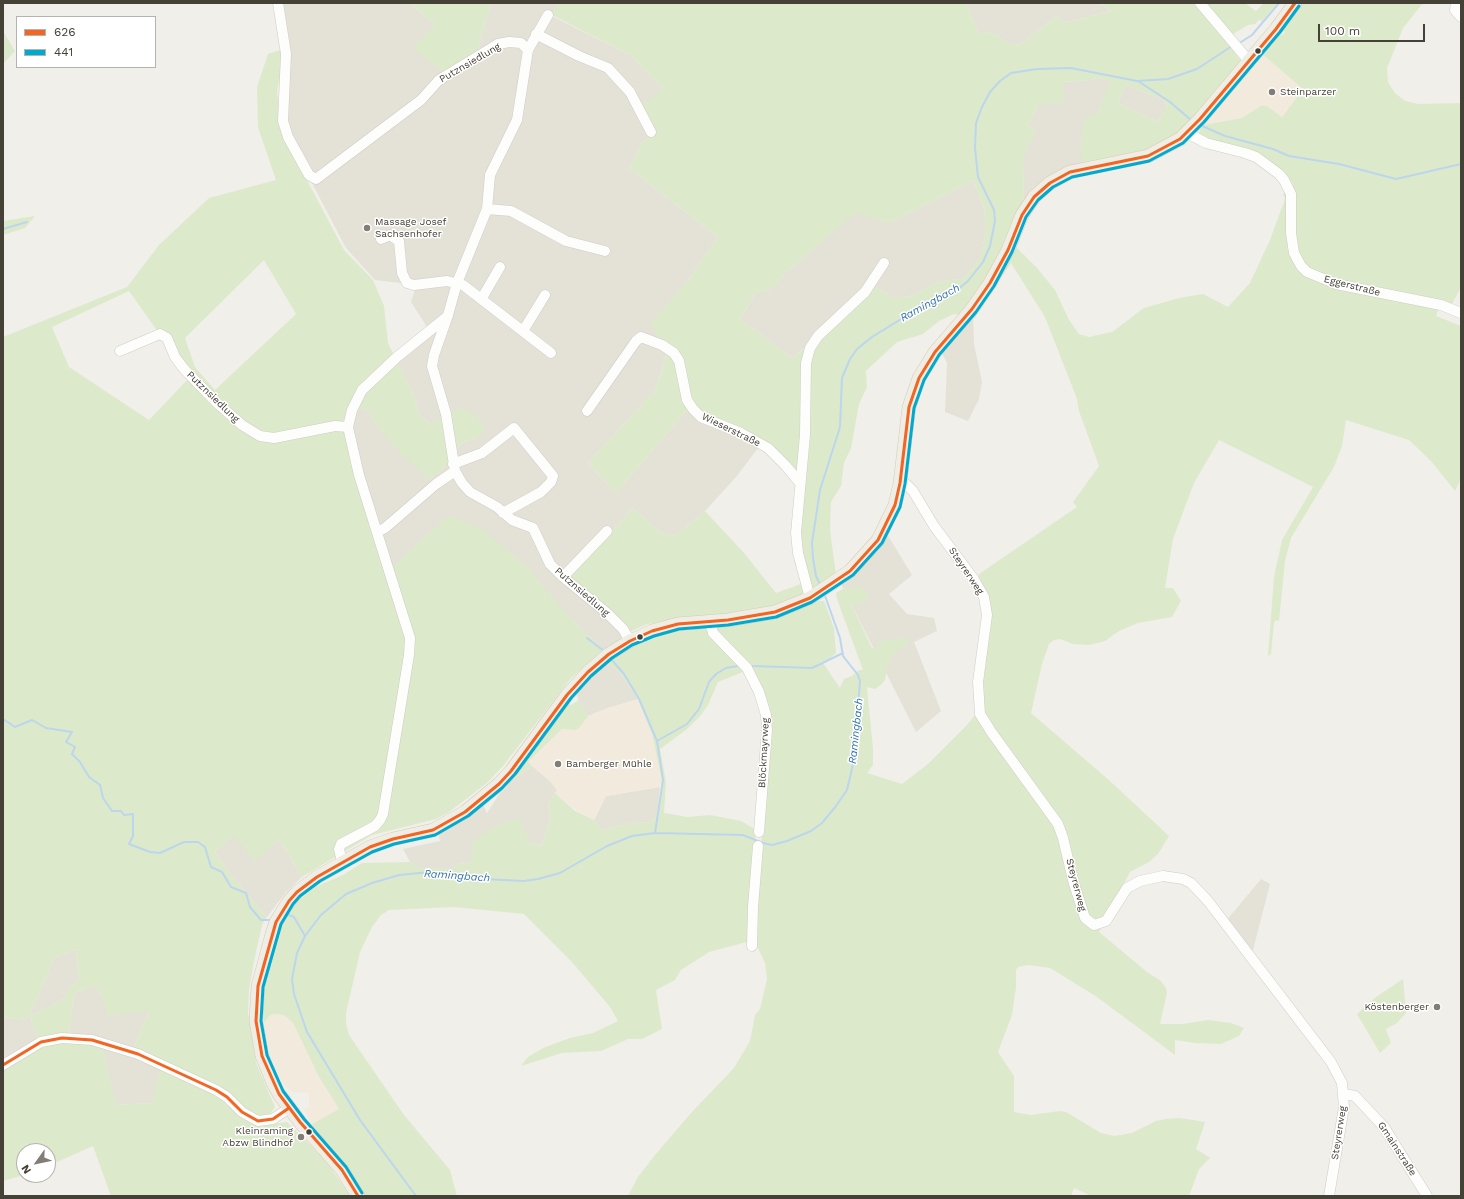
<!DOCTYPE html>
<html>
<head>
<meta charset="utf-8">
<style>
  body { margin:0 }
  #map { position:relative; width:1464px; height:1199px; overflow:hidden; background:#f0efea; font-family:"Work Sans",sans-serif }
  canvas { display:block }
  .frame { position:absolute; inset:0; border:4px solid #464136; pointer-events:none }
  .legend { position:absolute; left:16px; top:16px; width:140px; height:52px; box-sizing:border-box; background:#fff; border:1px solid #b5b3af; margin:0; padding:5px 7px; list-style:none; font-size:12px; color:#464136 }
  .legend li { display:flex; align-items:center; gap:8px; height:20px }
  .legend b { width:20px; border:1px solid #b5b3af }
  .north { position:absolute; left:16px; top:1143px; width:40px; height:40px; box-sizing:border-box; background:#fff; border:1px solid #b5b3af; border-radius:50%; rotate:237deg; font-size:11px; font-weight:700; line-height:16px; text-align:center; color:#464136 }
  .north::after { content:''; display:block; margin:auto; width:14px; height:18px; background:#827e75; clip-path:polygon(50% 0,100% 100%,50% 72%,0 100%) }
  .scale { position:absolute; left:1318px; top:24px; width:107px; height:18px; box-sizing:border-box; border:2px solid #464136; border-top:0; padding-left:5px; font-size:12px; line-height:14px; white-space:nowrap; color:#464136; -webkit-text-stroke:3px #fff; paint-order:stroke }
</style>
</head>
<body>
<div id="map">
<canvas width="1464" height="1199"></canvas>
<div class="frame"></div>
<ul class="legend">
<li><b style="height:5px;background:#f26522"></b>626</li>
<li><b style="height:5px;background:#00a9ce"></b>441</li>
</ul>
<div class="north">N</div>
<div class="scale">100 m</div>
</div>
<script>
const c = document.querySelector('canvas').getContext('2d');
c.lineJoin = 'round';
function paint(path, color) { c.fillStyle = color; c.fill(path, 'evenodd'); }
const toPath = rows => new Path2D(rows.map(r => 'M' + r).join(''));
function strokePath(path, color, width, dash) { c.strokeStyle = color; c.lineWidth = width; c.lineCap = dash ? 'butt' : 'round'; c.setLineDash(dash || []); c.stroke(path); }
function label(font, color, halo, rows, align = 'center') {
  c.font = font + ' "Work Sans",sans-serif'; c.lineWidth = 3; c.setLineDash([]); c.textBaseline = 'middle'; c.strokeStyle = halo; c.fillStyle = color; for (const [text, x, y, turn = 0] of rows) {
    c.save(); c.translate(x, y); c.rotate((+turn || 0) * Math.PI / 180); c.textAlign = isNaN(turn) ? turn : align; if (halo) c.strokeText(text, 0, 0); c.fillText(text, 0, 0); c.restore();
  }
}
paint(toPath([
  [279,3,410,3,435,25,481,50,478,47,491,3,557,3,552,16,630,55,663,89,659,130,642,143,629,168,718,237,688,280,656,389,588,463,616,493,687,410,729,434,758,448,737,476,705,511,677,534,666,535,658,530,633,508,570,577,632,634,603,650,571,618,391,568,354,453,350,427,357,411,366,408,380,430,429,479,442,470,457,452,457,448,464,441,478,438,431,424,419,415,414,396,394,357,427,327,411,302,415,289,400,283,375,280,346,248,314,187,287,122],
  [966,3,1099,3,1111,11,1064,23,1056,16,1021,44,1011,45,991,32,979,34],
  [1097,78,1111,81,1098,112,1083,165,1024,206,1023,157,1036,131,1028,126,1039,104,1063,82,1092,80],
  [1126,85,1159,98,1164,101,1167,106,1158,122,1118,103],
  [973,181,984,208,986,230,981,256,963,280,952,279,937,283,910,296,893,298,878,288,792,358,740,319,756,292,766,291,777,285,784,274,855,212,889,223],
  [973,315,974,344,982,382,979,399,968,421,945,412,947,363,941,351],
  [887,534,912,575,889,594,907,614,934,618,937,631,914,642,941,711,916,732,841,584],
  [606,661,620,673,638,699,608,708,588,716,579,703,577,694,578,687],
  [532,766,550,781,557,790,548,804,550,818,542,845,530,843,472,862,459,864,452,869,418,868,410,862,403,849,440,841,438,832,482,803,487,813,500,793,507,787,506,784],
  [660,787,657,815,650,822,631,823,603,830,594,820,606,796],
  [233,835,279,840,302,877,286,892,267,917,227,870,215,852],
  [1261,879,1270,884,1252,954,1226,921],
  [76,949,79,979,66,992,67,997,30,1016,37,1039,3,1062,3,1017,25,1020,30,1015,54,958],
  [87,988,96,988,102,996,149,1011,133,1049,104,1039,69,1033,74,994],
  [102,1047,127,1053,161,1068,153,1103,115,1105]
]), '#e4e1d7');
paint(toPath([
  [1262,54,1303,89,1282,117,1267,106,1262,105,1242,118,1203,125,1202,121],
  [638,699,652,734,662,781,660,787,606,796,594,820,583,816,555,793,557,790,550,781,528,762,562,729,570,730,580,727,588,716,608,708],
  [277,1014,284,1015,293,1023,318,1075,339,1109,312,1124,304,1110,309,1107,309,1093,292,1092,280,1082,267,1048,264,1032,264,1023,270,1015]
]), '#f2ebdd');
paint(toPath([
  [410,3,491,3,478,47,481,51,444,72,412,48,435,25],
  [557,3,966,3,979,34,991,32,1011,45,1021,44,1056,16,1064,23,1111,11,1099,3,1245,3,1256,11,1264,3,1277,3,1262,21,1259,20,1255,24,1248,25,1225,39,1240,60,1240,65,1185,129,1154,149,1083,165,1080,148,1084,119,1098,112,1110,81,1097,78,1092,80,1063,82,1064,102,1039,104,1028,126,1036,131,1023,157,1024,206,995,269,962,315,954,314,939,321,923,334,897,342,866,371,867,387,859,404,851,448,844,463,841,486,831,502,830,530,836,575,805,594,767,608,754,611,647,624,629,632,570,577,633,508,658,530,666,535,677,534,705,511,744,553,776,593,801,584,797,564,798,483,775,459,758,448,729,434,687,410,616,493,588,463,656,389,667,352,650,323,688,280,718,237,629,168,642,143,658,130,640,106,663,89,630,55,552,15],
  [1126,85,1159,98,1164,101,1167,105,1158,122,1118,103],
  [973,181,984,208,986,230,981,256,963,280,952,279,937,283,910,296,893,298,878,288,866,285,805,348,792,358,740,319,756,292,766,291,777,285,784,274,855,213,889,223],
  [1299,3,1423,3,1403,28,1387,68,1388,82,1395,93,1405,101,1418,104,1461,103,1461,287,1451,306,1441,302,1436,316,1461,326,1461,479,1455,491,1431,461,1409,440,1346,420,1342,446,1334,467,1291,538,1285,561,1279,621,1276,620,1274,623,1271,654,1268,656,1274,577,1282,540,1313,487,1219,440,1194,483,1173,539,1165,588,1173,588,1181,601,1172,617,1138,623,1119,631,1105,641,1089,645,1073,644,1060,639,1054,640,1049,644,1042,664,1031,713,1110,781,1169,836,1158,854,1149,862,1130,872,1099,932,1147,972,1161,981,1166,988,1167,993,1160,1024,1183,1024,1208,1020,1231,1023,1244,1028,1239,1036,1221,1044,1195,1043,1175,1040,1175,1055,1097,997,1050,968,1028,965,1018,967,1016,970,1016,987,1012,1015,998,1052,1014,1076,1014,1112,1031,1115,1060,1111,1066,1112,1101,1133,1114,1136,1132,1133,1156,1121,1166,1119,1180,1118,1205,1122,1196,1149,1210,1158,1199,1169,1189,1196,1091,1196,1074,1188,1071,1196,628,1196,638,1177,655,1155,691,1113,734,1068,750,1041,755,1015,760,1009,767,979,765,963,758,948,747,942,709,952,681,970,675,980,656,990,662,1029,642,1039,628,1039,601,1051,562,1053,521,1066,528,1057,543,1048,570,1038,593,1033,618,1021,610,1007,572,962,524,914,454,907,389,910,381,915,372,927,360,952,346,1013,346,1024,349,1035,404,1115,450,1170,457,1196,362,1196,340,1160,315,1130,312,1124,339,1109,318,1075,293,1023,284,1015,277,1014,270,1015,264,1023,262,1002,264,971,278,930,291,907,315,887,343,875,362,863,410,862,418,868,452,869,459,864,472,862,472,842,493,827,519,817,530,843,542,845,550,818,548,804,555,793,575,811,594,820,603,830,631,823,650,822,657,814,662,781,652,734,638,699,620,673,606,661,636,642,667,630,686,631,704,628,740,662,745,670,743,672,718,682,708,705,701,715,686,730,660,749,666,782,664,813,688,817,710,815,741,821,756,830,755,846,761,847,770,737,767,707,751,670,719,636,717,626,718,624,767,618,782,614,813,601,824,601,834,628,836,653,830,658,817,664,823,663,840,688,844,679,852,676,859,670,863,670,837,599,836,593,843,589,860,587,866,590,868,598,865,603,851,604,872,648,877,647,881,641,906,637,909,640,907,645,896,652,888,663,885,680,881,685,875,689,867,687,873,749,873,765,867,773,902,784,928,764,966,726,982,707,981,689,990,632,988,604,978,578,979,574,1077,507,1073,502,1099,466,1079,411,1077,399,1045,317,1011,263,974,319,973,315,1004,266,1014,245,1037,268,1055,290,1069,320,1079,334,1089,337,1112,332,1144,308,1179,298,1203,294,1228,307,1250,283,1270,240,1285,199,1283,194,1293,184,1283,171,1259,155,1201,136,1199,132,1203,125,1242,118,1262,105,1267,106,1282,117,1303,89,1262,54,1280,34,1282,35,1285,32,1283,30],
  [3,31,15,51,3,64],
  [280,50,283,61,277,92,282,130,299,165,344,250,373,280,384,306,388,343,414,396,419,415,431,424,462,407,474,414,486,427,478,438,464,441,457,448,458,452,442,470,429,479,402,455,380,430,366,408,357,411,350,427,354,453,392,567,449,515,484,530,528,568,571,618,603,650,571,678,503,766,487,783,449,812,436,819,372,835,302,877,279,840,255,861,233,836,215,852,227,870,267,917,262,925,254,961,249,990,248,1013,256,1063,275,1107,270,1114,259,1116,245,1108,235,1099,133,1049,149,1011,108,1016,102,996,96,988,87,988,74,994,69,1033,45,1036,37,1039,30,1016,67,997,65,992,79,979,76,949,54,958,30,1015,25,1020,3,1017,3,337,127,287,159,245,209,198,276,180,258,127,257,87,268,54],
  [264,260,296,314,215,390,195,367,185,338],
  [129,291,190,377,149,420,69,367,52,327],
  [35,216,25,228,3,235,3,221],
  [579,700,588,716,580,727,576,730,562,729,528,762,532,766,506,784,568,704,571,705],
  [1403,979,1406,1013,1397,1023,1386,1029,1391,1043,1380,1053,1357,1014,1376,997],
  [74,1042,102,1047,116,1105,152,1103,161,1068,214,1093,243,1119,258,1126,287,1122,326,1161,350,1196,111,1196,93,1146,48,1166,48,1151,24,1151,24,1175,3,1181,3,1069,48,1043]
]), '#dceacb');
strokePath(toPath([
  [1238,44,1252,35,1279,3],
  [1138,81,1170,102,1191,120],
  [1200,125,1225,136,1273,149,1289,156,1339,164,1396,179,1461,164],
  [3,229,27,222],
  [821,586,816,576,813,558,812,543,820,490,840,427,842,378,850,359,857,349,872,337,919,308,956,291,968,281,983,262,990,246,995,221,994,210,978,177,975,148,976,123,982,107,990,92,1000,81,1011,73,1037,69,1071,68,1137,81,1168,79,1197,69,1232,46],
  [587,638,604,651],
  [611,659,624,674,639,699,657,741],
  [753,666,812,668,843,653],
  [3,719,15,727,32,720,46,728,72,732,66,742,75,747,72,754,80,762,89,777,100,785,103,798,112,811,121,811,124,815,133,814,133,836,129,844,150,852,160,853,184,842,198,842,205,847,211,867,222,872,231,887,246,893,250,907,261,920,272,920],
  [655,833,663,780,657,741,687,724,699,709,709,682,716,674,726,668,738,666],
  [286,916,289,915,294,917,305,936],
  [416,1196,360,1120,307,1032,294,994,292,979,297,953,305,936,321,915,346,894,372,883,399,875,430,872,466,878,524,881,538,879,560,873,607,846,632,836,655,833,743,835,763,843,772,845,787,841,811,831,822,823,836,806,847,790,854,760,860,681,858,675,843,656,840,638,824,593]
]), '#bcd6ed', 2);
const minor = toPath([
  [278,3,286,54,283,121,288,137,309,175,316,179,421,100,439,80,498,44,509,42,521,43,528,50,517,120,490,175,487,209,457,283,448,315,434,355,432,366,446,414,455,471,462,483,470,492,497,507,512,520,533,528,550,564,563,577,607,613,623,629,630,641],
  [1200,3,1249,61],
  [1456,3,1455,10,1461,17],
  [536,34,579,56,608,68,630,92,651,132],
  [528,50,548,15],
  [1187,133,1206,143,1245,153,1256,157,1279,174,1284,180,1291,194,1291,233,1294,253,1301,266,1307,272,1336,284,1441,305,1461,313],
  [487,209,511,211,566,241,605,251],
  [381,239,390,235,399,241,402,273,407,283,414,285,447,281,463,285,551,353],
  [482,298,500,267],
  [523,331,545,295],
  [120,351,160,334,167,338,175,357,184,369,216,402,242,425,260,436,274,438,335,426,348,427],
  [587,411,636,341,641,337,662,345,674,353,679,361,687,400,693,409,701,417,741,433,768,448,786,466,800,483],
  [453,464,482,453,514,428,553,476,551,482,541,492,503,513],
  [900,483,906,484,913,491,934,526,973,578,984,597,987,615,978,682,980,714,992,733,1058,824,1063,838,1074,884,1085,918,1094,925,1106,921,1127,888,1140,881,1163,876,1183,879,1191,883,1208,901,1331,1062,1342,1083,1344,1107,1329,1196],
  [377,532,385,528,436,484,455,471],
  [563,577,607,531],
  [810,598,798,553,796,533,805,435,806,363,810,348,818,336,865,292,884,263],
  [710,621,713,633,747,668,759,692,766,715,767,730,759,832],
  [342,862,339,849,341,844,375,826,380,820,383,814,409,655,410,638,359,475,348,427,352,410,362,390,397,357,448,316],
  [752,946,753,907,758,846],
  [3,1065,41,1042,62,1038,92,1040,138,1054,216,1090,227,1097,242,1112,258,1121,273,1119,289,1108],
  [1344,1094,1355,1096,1384,1127,1427,1196]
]);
const major = toPath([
  [358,1196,342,1170,300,1122,279,1094,273,1083,262,1056,256,1021,258,986,272,934,276,922,289,901,297,892,317,877,370,847,393,839,433,830,465,812,499,784,511,771,567,695,588,672,609,654,630,641,652,631,678,624,728,620,775,612,810,598,850,571,878,540,895,505,900,483,909,407,919,378,935,352,972,309,990,283,1008,250,1022,215,1034,197,1050,183,1070,172,1148,156,1180,139,1200,119,1276,29,1295,3]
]);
strokePath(minor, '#ceccc7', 11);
strokePath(major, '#d2ccb8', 14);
strokePath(minor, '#fdfdfc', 10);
strokePath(major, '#f0eee4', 13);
strokePath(toPath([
  [3,1065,41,1042,62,1038,92,1040,138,1054,216,1090,227,1097,242,1112,258,1121,273,1119,289,1108],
  [358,1196,342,1170,300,1122,279,1094,262,1056,256,1021,258,986,276,922,289,901,297,892,317,877,370,847,393,839,433,830,465,812,499,784,511,771,567,695,588,672,609,654,630,641,652,631,678,624,728,620,775,612,810,598,850,571,878,540,895,505,900,483,909,407,919,378,935,352,972,309,990,283,1008,250,1022,215,1034,197,1050,183,1070,172,1148,156,1180,139,1200,119,1276,29,1295,3]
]), '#f26522', 3);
strokePath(toPath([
  [362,1193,346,1167,304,1119,283,1091,267,1055,261,1021,263,987,281,924,293,904,300,896,320,881,372,852,394,844,435,835,468,816,502,788,515,774,571,698,591,676,612,658,632,645,654,636,679,629,728,625,776,617,812,602,853,575,882,543,900,507,905,484,914,408,924,380,939,355,976,312,994,286,1012,252,1026,217,1038,200,1053,187,1072,177,1149,161,1183,143,1204,122,1280,32,1299,6]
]), '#00a9ce', 3);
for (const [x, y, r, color] of [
  [1258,51,3.5,"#464136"],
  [1272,92,4,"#827e75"],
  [367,228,4,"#827e75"],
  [640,637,3.5,"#464136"],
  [558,764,4,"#827e75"],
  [1437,1007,4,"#827e75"],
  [309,1132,3.5,"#464136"],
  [301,1137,4,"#827e75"]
]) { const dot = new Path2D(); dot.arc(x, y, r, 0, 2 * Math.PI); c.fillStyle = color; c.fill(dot); strokePath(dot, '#fff', 1.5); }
label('10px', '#464136', '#fff', [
  ["Putznsiedlung",470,63,-30],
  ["Eggerstraße",1352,286,14],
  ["Putznsiedlung",213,397,44],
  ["Wieserstraße",731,430,26],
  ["Steyrerweg",966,571,56],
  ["Putznsiedlung",582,592,41],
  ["Blöckmayrweg",764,753,-87],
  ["Steyrerweg",1076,885,75],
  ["Steyrerweg",1339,1133,-81],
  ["Gmainstraße",1397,1149,57]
]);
label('10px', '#464136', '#fff', [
  ["Steinparzer",1280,92],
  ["Massage Josef",375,222],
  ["Sachsenhofer",375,234],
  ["Bamberger Mühle",566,764],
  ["Köstenberger",1429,1007,"right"],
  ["Kleinraming",293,1131,"right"],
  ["Abzw Blindhof",293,1143,"right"]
], 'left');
label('italic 11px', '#3273af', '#fff', [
  ["Ramingbach",930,303,-29],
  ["Ramingbach",856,731,-84],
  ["Ramingbach",457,876,4]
]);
</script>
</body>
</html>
